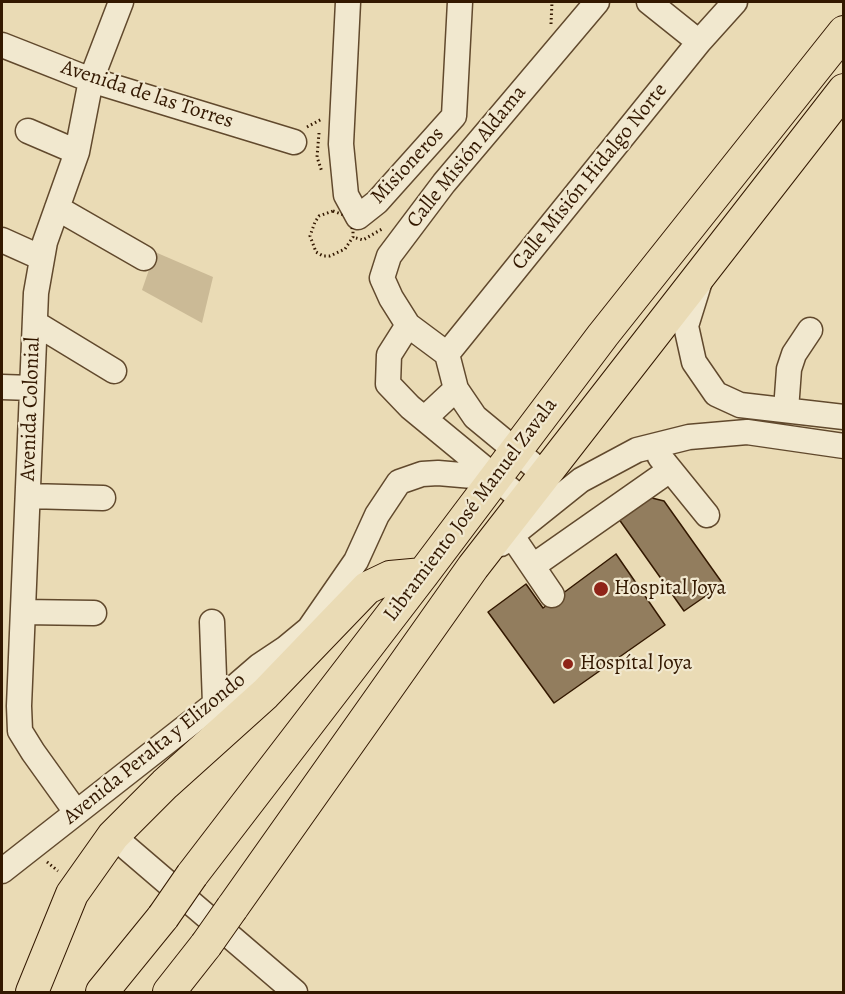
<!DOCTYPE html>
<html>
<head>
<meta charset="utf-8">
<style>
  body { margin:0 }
  #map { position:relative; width:845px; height:994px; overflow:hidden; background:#eadbb5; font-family:Alegreya,serif }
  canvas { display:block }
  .frame { position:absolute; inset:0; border:3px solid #331800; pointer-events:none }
</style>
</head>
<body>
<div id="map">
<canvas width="845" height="994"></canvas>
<div class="frame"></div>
</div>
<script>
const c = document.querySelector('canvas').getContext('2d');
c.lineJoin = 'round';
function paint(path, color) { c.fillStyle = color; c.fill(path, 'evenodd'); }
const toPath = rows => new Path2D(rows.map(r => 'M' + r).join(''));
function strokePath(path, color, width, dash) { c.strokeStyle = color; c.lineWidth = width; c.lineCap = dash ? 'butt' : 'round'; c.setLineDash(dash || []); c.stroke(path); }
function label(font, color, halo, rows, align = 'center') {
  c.font = font + ' Alegreya,serif'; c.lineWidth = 4.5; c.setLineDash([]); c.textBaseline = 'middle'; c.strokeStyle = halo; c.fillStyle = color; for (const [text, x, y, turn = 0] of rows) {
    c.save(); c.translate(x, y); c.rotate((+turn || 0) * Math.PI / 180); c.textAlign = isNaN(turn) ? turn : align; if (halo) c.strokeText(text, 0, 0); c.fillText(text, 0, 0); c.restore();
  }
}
paint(toPath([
  [155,252,213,277,202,323,142,290]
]), '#cbba96');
const building = toPath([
  [644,496,664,501,723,584,684,611,616,515,644,496],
  [616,554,665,625,554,703,488,612,526,584,543,608,616,554]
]);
paint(building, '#927d5e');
strokePath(building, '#331800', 1.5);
const minor = toPath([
  [348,2,341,144,346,195,358,217,377,202,454,116,460,2],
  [649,2,699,42],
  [2,45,91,80,294,142],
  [28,131,77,152],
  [57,208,144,258],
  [2,240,42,258],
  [700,281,686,326,694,362,716,394,740,405,844,417],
  [35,323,114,371],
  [408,325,389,355,388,384,410,407,524,501],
  [447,354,699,42,735,2],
  [2,387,32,388],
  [786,410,789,369,794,354,810,330],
  [425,418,456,389],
  [660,457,707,515],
  [544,474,475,417,456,389,447,354,408,325,391,298,382,278,389,256,444,183,597,2],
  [28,496,103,498],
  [512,536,552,595],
  [501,544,581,480,637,450,689,437,747,432,844,446],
  [533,566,670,470],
  [23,612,94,613],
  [212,622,215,704],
  [315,642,309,629,356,561,377,515,399,482,422,474,438,473,496,478],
  [76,812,33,752,20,731,19,706,36,293,45,242,77,152,91,80,121,2],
  [113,836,295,992],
  [2,871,215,704,259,666,286,648,309,629]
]);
const major = toPath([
  [192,875,423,574,603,335,844,32],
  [232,908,473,567,844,90],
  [32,992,72,894,113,836,165,784,265,694,367,588,390,577,423,574],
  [102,992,163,917],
  [169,992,206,945]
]);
strokePath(minor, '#61492d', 27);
strokePath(major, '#331800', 34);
strokePath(toPath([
  [551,24,552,2],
  [307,127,322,119],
  [319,133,317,157,322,172],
  [333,211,344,215,349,219,353,231,353,237,345,249,330,256,323,256,316,252,310,236,315,222,319,216,333,211],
  [356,238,363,240,382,229],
  [47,862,58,871]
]), '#331800', 3, [1.5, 3]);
strokePath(minor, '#f1e8cf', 24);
strokePath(major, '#eadbb5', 32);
const majorBridge = toPath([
  [163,917,192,875],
  [206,945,232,908]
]);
strokePath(majorBridge, '#331800', 34, []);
strokePath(majorBridge, '#eadbb5', 32);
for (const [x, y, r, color] of [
  [601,589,8,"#8f2418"],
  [568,664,6,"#8f2418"]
]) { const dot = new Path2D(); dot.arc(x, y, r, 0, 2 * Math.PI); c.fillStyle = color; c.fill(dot); strokePath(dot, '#f1e8cf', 2); }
label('21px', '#331800', '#f1e8cf', [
  ["Avenida de las Torres",147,95,18],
  ["Calle Misión Aldama",467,157,-51],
  ["Misioneros",408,166,-47],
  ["Calle Misión Hidalgo Norte",590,177,-51],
  ["Avenida Colonial",31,409,-88],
  ["Libramiento José Manuel Zavala",471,510,-53],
  ["Avenida Peralta y Elizondo",155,749,-39]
]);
label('21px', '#331800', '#f1e8cf', [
  ["Hospital Joya",614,589],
  ["Hospítal Joya",580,664]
], 'left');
</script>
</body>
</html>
